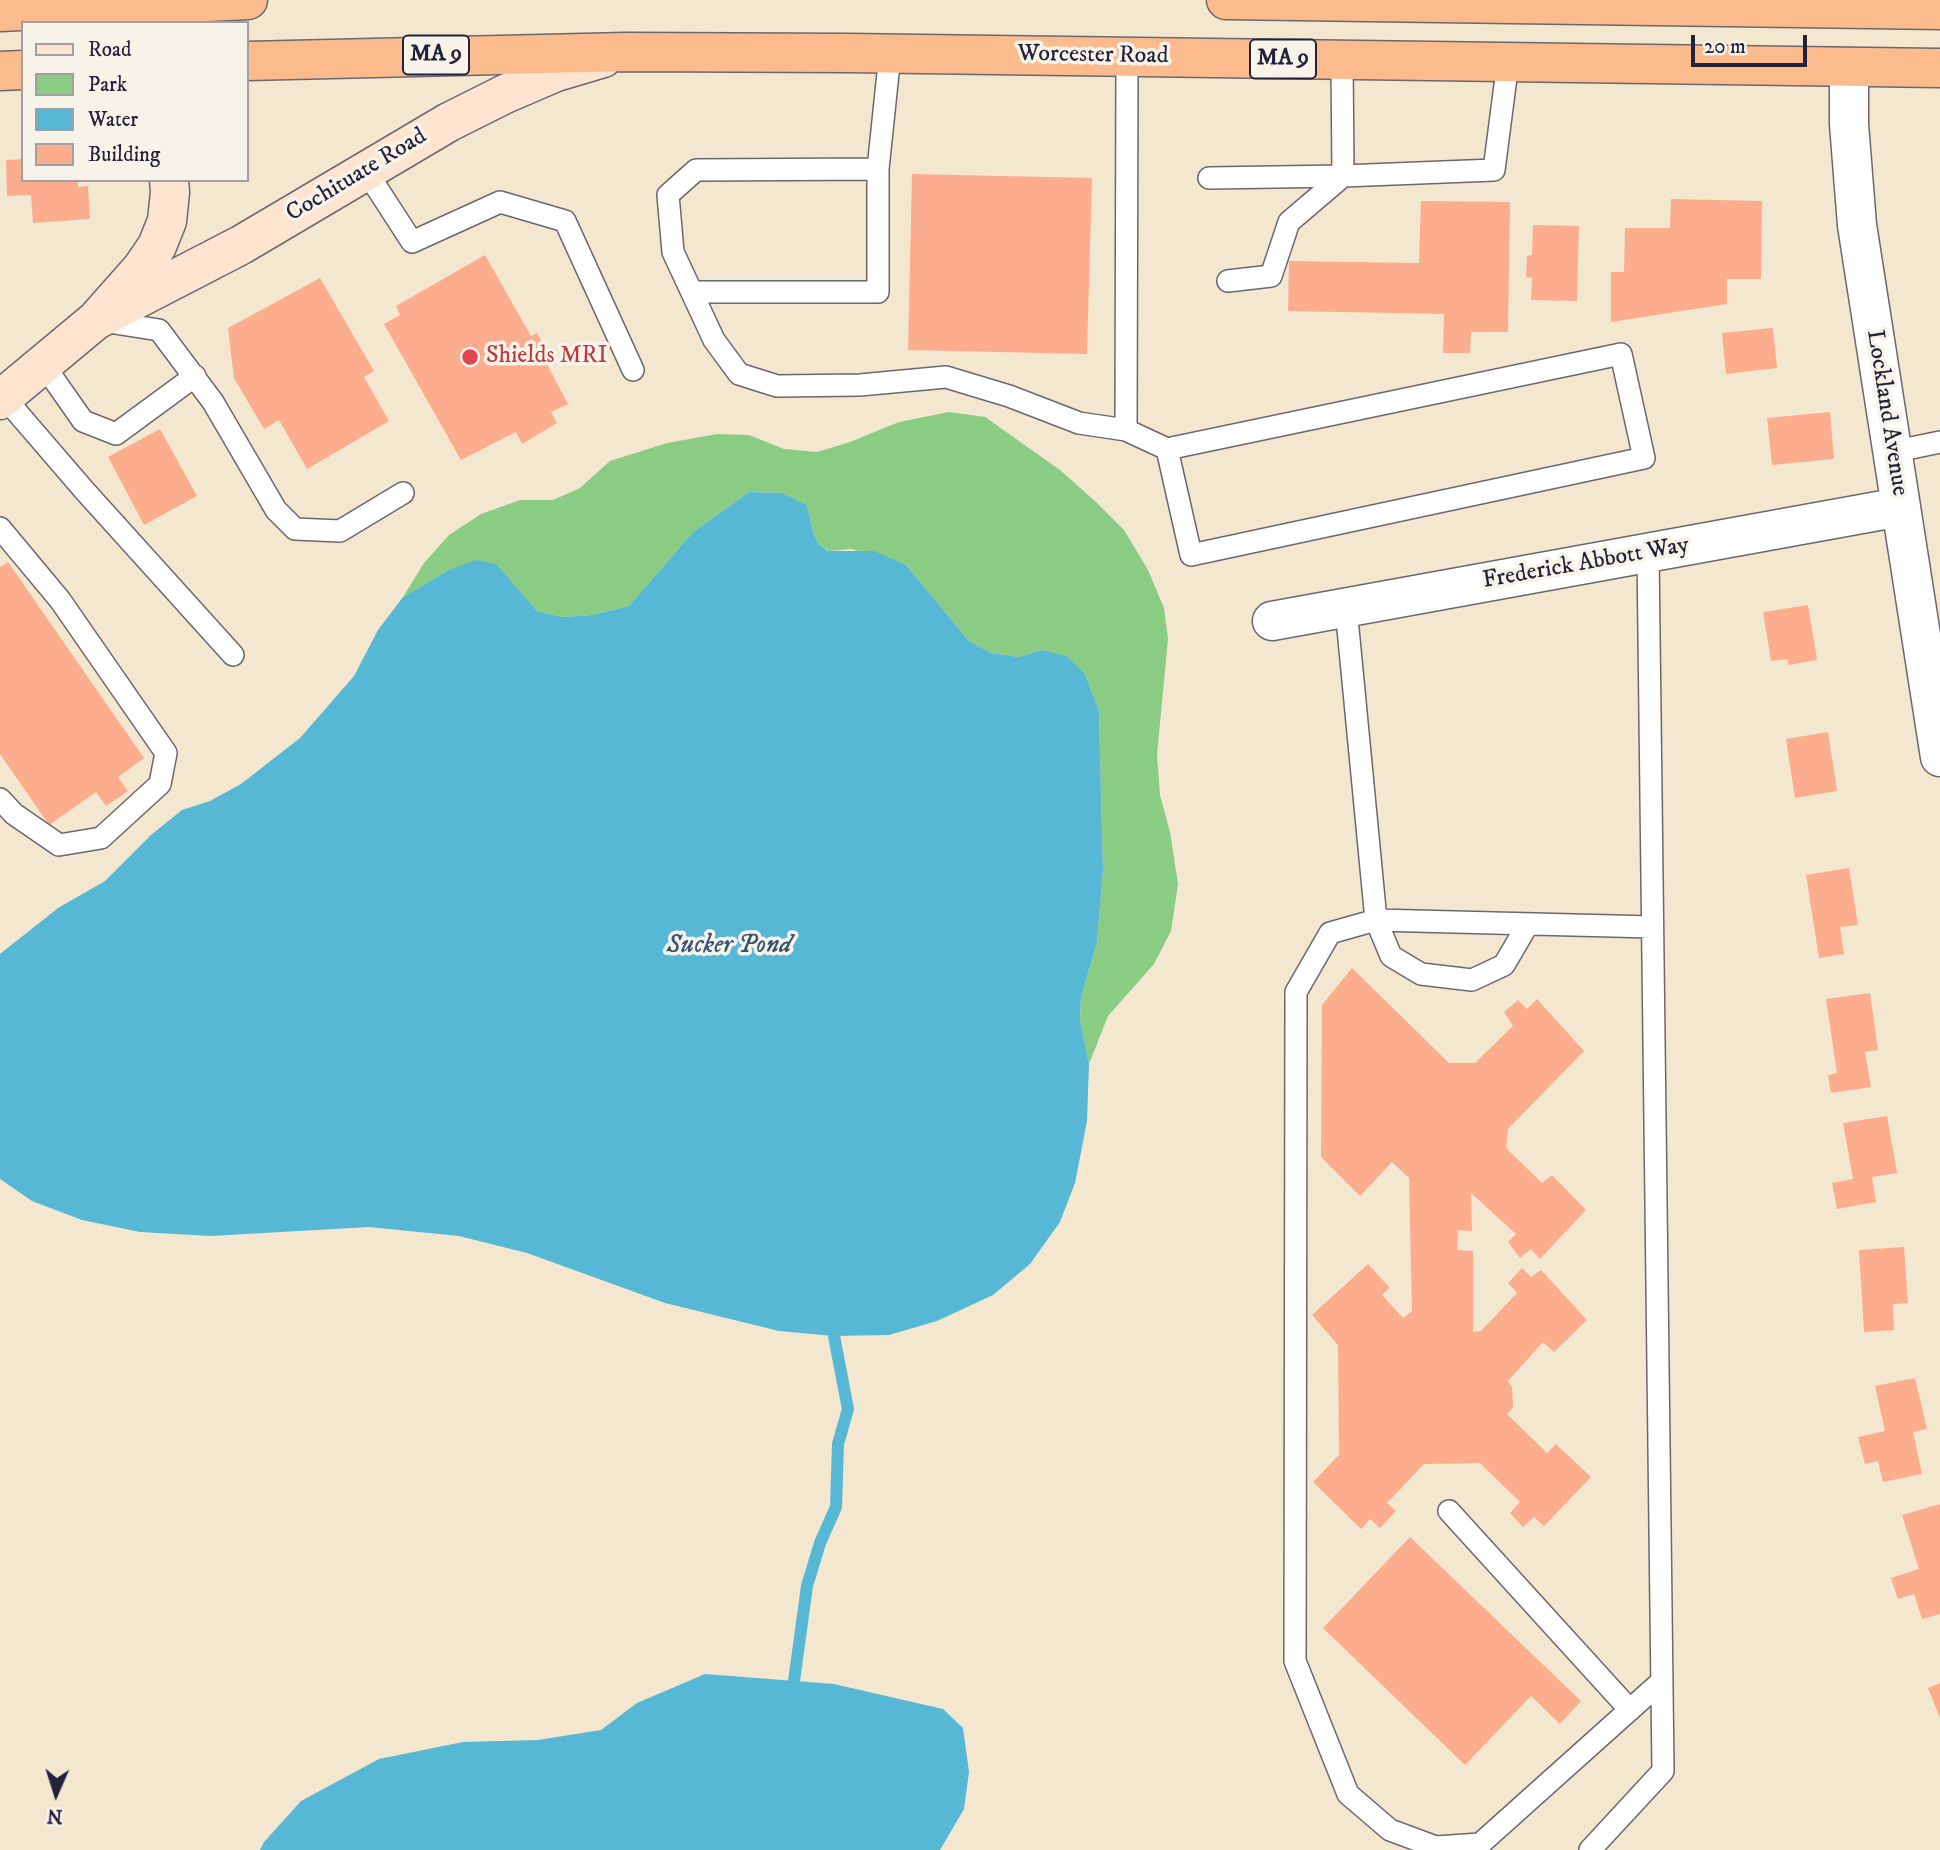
<!DOCTYPE html>
<html>
<head>
<meta charset="utf-8">
<style>
  body { margin:0 }
  #map { position:relative; width:1940px; height:1850px; overflow:hidden; background:#f3e7d0; font-family:"IM FELL DW Pica",serif }
  canvas { display:block }
  .legend { position:absolute; left:21px; top:21px; width:228px; height:161px; box-sizing:border-box; background:#f7f3e8; border:2px solid #a29fa3; margin:0; padding:9px 12px; list-style:none; font-size:21px; color:#22223b }
  .legend li { display:flex; align-items:center; gap:14px; height:35px }
  .legend b { width:35px; border:2px solid #a29fa3 }
  .north { position:absolute; left:21px; top:1759px; width:70px; height:70px; -webkit-text-stroke:5px #f7f3e8; paint-order:stroke; rotate:183deg; font-size:19px; font-weight:700; line-height:28px; text-align:center; color:#22223b }
  .north::after { content:''; display:block; margin:auto; width:24px; height:32px; background:#22223b; clip-path:polygon(50% 0,100% 100%,50% 72%,0 100%) }
  .scale { position:absolute; left:1691px; top:35px; width:116px; height:32px; box-sizing:border-box; border:4px solid #22223b; border-top:0; padding-left:9px; font-size:21px; line-height:24px; white-space:nowrap; color:#22223b; -webkit-text-stroke:5px #f7f3e8; paint-order:stroke }
</style>
</head>
<body>
<div id="map">
<canvas width="1940" height="1850"></canvas>
<ul class="legend">
<li><b style="height:9px;background:#fde4d1"></b>Road</li>
<li><b style="height:19px;background:#8acc84"></b>Park</li>
<li><b style="height:19px;background:#56b8d5"></b>Water</li>
<li><b style="height:19px;background:#fbad8d"></b>Building</li>
</ul>
<div class="north">N</div>
<div class="scale">20 m</div>
</div>
<script>
const c = document.querySelector('canvas').getContext('2d');
c.lineJoin = 'round';
function paint(path, color) { c.fillStyle = color; c.fill(path, 'evenodd'); }
const toPath = rows => new Path2D(rows.map(r => 'M' + r).join(''));
function strokePath(path, color, width, dash) { c.strokeStyle = color; c.lineWidth = width; c.lineCap = dash ? 'butt' : 'round'; c.setLineDash(dash || []); c.stroke(path); }
function label(font, color, halo, rows, align = 'center') {
  c.font = font + ' "IM FELL DW Pica",serif'; c.lineWidth = 7; c.setLineDash([]); c.textBaseline = 'middle'; c.strokeStyle = halo; c.fillStyle = color; for (const [text, x, y, turn = 0] of rows) {
    c.save(); c.translate(x, y); c.rotate((+turn || 0) * Math.PI / 180); c.textAlign = isNaN(turn) ? turn : align; if (halo) c.strokeText(text, 0, 0); c.fillText(text, 0, 0); c.restore();
  }
}
paint(toPath([
  [949,412,985,417,1060,470,1096,502,1124,530,1148,570,1164,608,1168,639,1157,755,1160,795,1170,832,1178,884,1171,931,1154,964,1108,1016,1089,1064,1080,1020,1081,998,1097,942,1103,871,1099,711,1085,674,1041,650,1019,657,991,653,969,641,906,565,851,549,829,551,819,544,814,536,807,505,782,493,749,492,693,532,629,606,592,615,562,617,537,611,518,590,449,570,403,597,424,563,449,535,481,514,520,500,553,500,580,488,610,461,667,443,718,434,749,435,784,449,817,452,850,442,899,422]
]), '#8acc84');
paint(toPath([
  [749,492,782,493,807,505,814,536,819,544,828,551,874,551,906,565,969,641,991,653,1019,657,1041,650,1066,656,1085,674,1099,711,1103,871,1097,942,1081,998,1080,1020,1089,1064,1087,1121,1075,1183,1060,1222,1030,1264,993,1295,937,1321,889,1335,834,1336,779,1331,665,1303,527,1253,459,1236,369,1227,211,1236,140,1232,82,1220,32,1201,0,1179,0,954,58,908,105,881,151,835,182,810,210,801,241,784,300,738,354,676,378,630,403,597,449,570,476,560,496,564,537,611,562,617,592,615,629,606,693,532],
  [705,1674,834,1684,943,1709,963,1728,969,1772,964,1809,940,1850,260,1850,264,1842,301,1801,379,1759,463,1742,538,1740,601,1730,637,1703]
]), '#56b8d5');
strokePath(toPath([
  [794,1681,807,1586,820,1543,836,1507,838,1444,848,1409,834,1336]
]), '#56b8d5', 12);
paint(toPath([
  [23,159,23,180,78,180,78,187,88,186,90,219,33,223,31,195,7,196,6,160],
  [912,174,1092,178,1087,354,908,350],
  [1671,199,1762,201,1761,279,1727,279,1727,304,1611,322,1611,272,1624,272,1625,228,1670,228],
  [1421,201,1510,202,1508,332,1471,332,1470,353,1443,353,1444,314,1288,311,1289,261,1419,263],
  [1533,225,1579,226,1577,301,1531,300,1532,278,1526,277,1527,256,1532,255],
  [485,255,531,336,537,333,544,346,539,349,568,404,551,412,557,423,522,444,516,432,461,460,384,324,400,315,396,306],
  [320,278,374,371,364,377,389,421,307,469,279,420,264,429,234,378,228,328],
  [1773,328,1777,368,1726,374,1722,333],
  [1830,412,1834,459,1772,465,1767,418],
  [160,429,197,496,144,525,108,457],
  [8,562,144,758,118,777,128,791,106,806,96,792,49,825,0,754,0,567],
  [1808,605,1817,660,1788,665,1788,659,1771,661,1763,612],
  [1828,732,1837,791,1795,798,1786,739],
  [1849,868,1858,925,1840,927,1844,954,1819,958,1806,875],
  [1352,968,1449,1063,1475,1063,1513,1026,1504,1012,1518,1000,1527,1009,1537,999,1584,1051,1508,1129,1506,1148,1542,1183,1552,1175,1586,1210,1540,1259,1531,1249,1520,1258,1508,1242,1516,1234,1471,1193,1472,1231,1458,1230,1457,1250,1473,1251,1473,1332,1481,1331,1517,1293,1508,1283,1522,1268,1531,1277,1541,1270,1587,1320,1554,1352,1543,1342,1508,1381,1512,1387,1513,1408,1507,1414,1547,1453,1556,1444,1591,1477,1544,1526,1534,1517,1523,1527,1510,1513,1520,1502,1480,1463,1424,1464,1387,1503,1396,1511,1380,1528,1370,1519,1361,1529,1313,1482,1339,1455,1338,1345,1312,1315,1368,1264,1390,1288,1382,1295,1403,1318,1412,1311,1409,1178,1392,1162,1360,1196,1321,1157,1322,1005],
  [1870,993,1878,1050,1865,1052,1871,1087,1831,1093,1828,1075,1837,1073,1826,999],
  [1887,1116,1897,1173,1872,1177,1876,1202,1837,1209,1832,1183,1853,1179,1843,1123],
  [1904,1247,1908,1303,1893,1304,1894,1330,1864,1332,1859,1250],
  [1915,1378,1927,1429,1913,1432,1922,1474,1883,1482,1878,1461,1865,1464,1858,1437,1885,1431,1875,1386],
  [1940,1504,1940,1614,1922,1619,1914,1594,1898,1599,1891,1578,1919,1569,1902,1515],
  [1410,1537,1581,1701,1560,1724,1531,1696,1465,1765,1323,1628],
  [1940,1683,1940,1718,1928,1688]
]), '#fbad8d');
const lane = toPath([
  [890,54,878,169,696,170,668,195,673,252,714,340,739,374,777,386,860,385,946,377,1009,396,1079,423,1126,430],
  [1127,57,1126,430,1167,449,1621,354,1644,458,1191,555,1167,449],
  [1342,60,1343,176,1494,170,1508,62],
  [366,171,412,242,500,202,565,221,633,370],
  [1209,178,1343,176,1289,222,1271,276,1228,281],
  [694,292,878,292,878,169],
  [102,321,159,330,213,402,276,510,295,529,340,531,403,493],
  [43,364,83,421,116,434,195,376],
  [4,397,84,490,233,655],
  [1892,452,1940,442],
  [0,528,60,600,166,753,160,784,101,838,59,845,14,814,0,799],
  [1346,608,1376,920,1652,927],
  [1528,924,1504,965,1472,980,1421,974,1391,956,1376,920,1330,933,1296,992,1295,1661,1348,1794,1390,1830,1436,1847,1480,1844,1662,1681],
  [1449,1511,1630,1710],
  [1590,1850,1663,1771,1648,553]
]);
const street = toPath([
  [1849,67,1849,124,1857,225,1940,757],
  [1272,621,1900,507]
]);
const secondary = toPath([
  [96,320,241,245,449,122,505,94,556,72,603,58],
  [0,400,96,320,142,268,157,246,167,221,170,192,169,180]
]);
const highway = toPath([
  [1226,0,1940,10],
  [0,12,248,0],
  [247,61,625,52,848,53,1940,68],
  [0,71,23,70]
]);
strokePath(lane, '#6b676f', 24);
strokePath(street, '#6b676f', 41);
strokePath(secondary, '#6b676f', 41);
strokePath(highway, '#6b676f', 41);
strokePath(lane, '#fff', 21);
strokePath(street, '#fff', 38);
strokePath(secondary, '#fde4d1', 38);
strokePath(highway, '#fbbb8c', 38);
for (const [x, y, r, color] of [
  [470,357,9,"#e0444e"]
]) { const dot = new Path2D(); dot.arc(x, y, r, 0, 2 * Math.PI); c.fillStyle = color; c.fill(dot); strokePath(dot, '#f7f3e8', 2.5); }
for (const [x, y, w] of [
  [436,55,66],
  [1283,59,66]
]) { const box = new Path2D(); box.roundRect(x - w / 2, y - 19.5, w, 39, 5); c.fillStyle = '#f7f3e8'; c.fill(box); strokePath(box, '#22223b', 2); }
label('bold 23px', '#22223b', null, [
  ["MA 9",436,55],
  ["MA 9",1283,59]
]);
label('24px', '#22223b', '#f7f3e8', [
  ["Worcester Road",1093,56,1],
  ["Cochituate Road",357,176,-31],
  ["Lockland Avenue",1886,413,81],
  ["Frederick Abbott Way",1586,564,-10]
]);
label('24px', '#be3a42', '#f7f3e8', [
  ["Shields MRI",486,357]
], 'left');
label('italic 26px', '#345671', '#f7f3e8', [
  ["Sucker Pond",729,947]
]);
</script>
</body>
</html>
